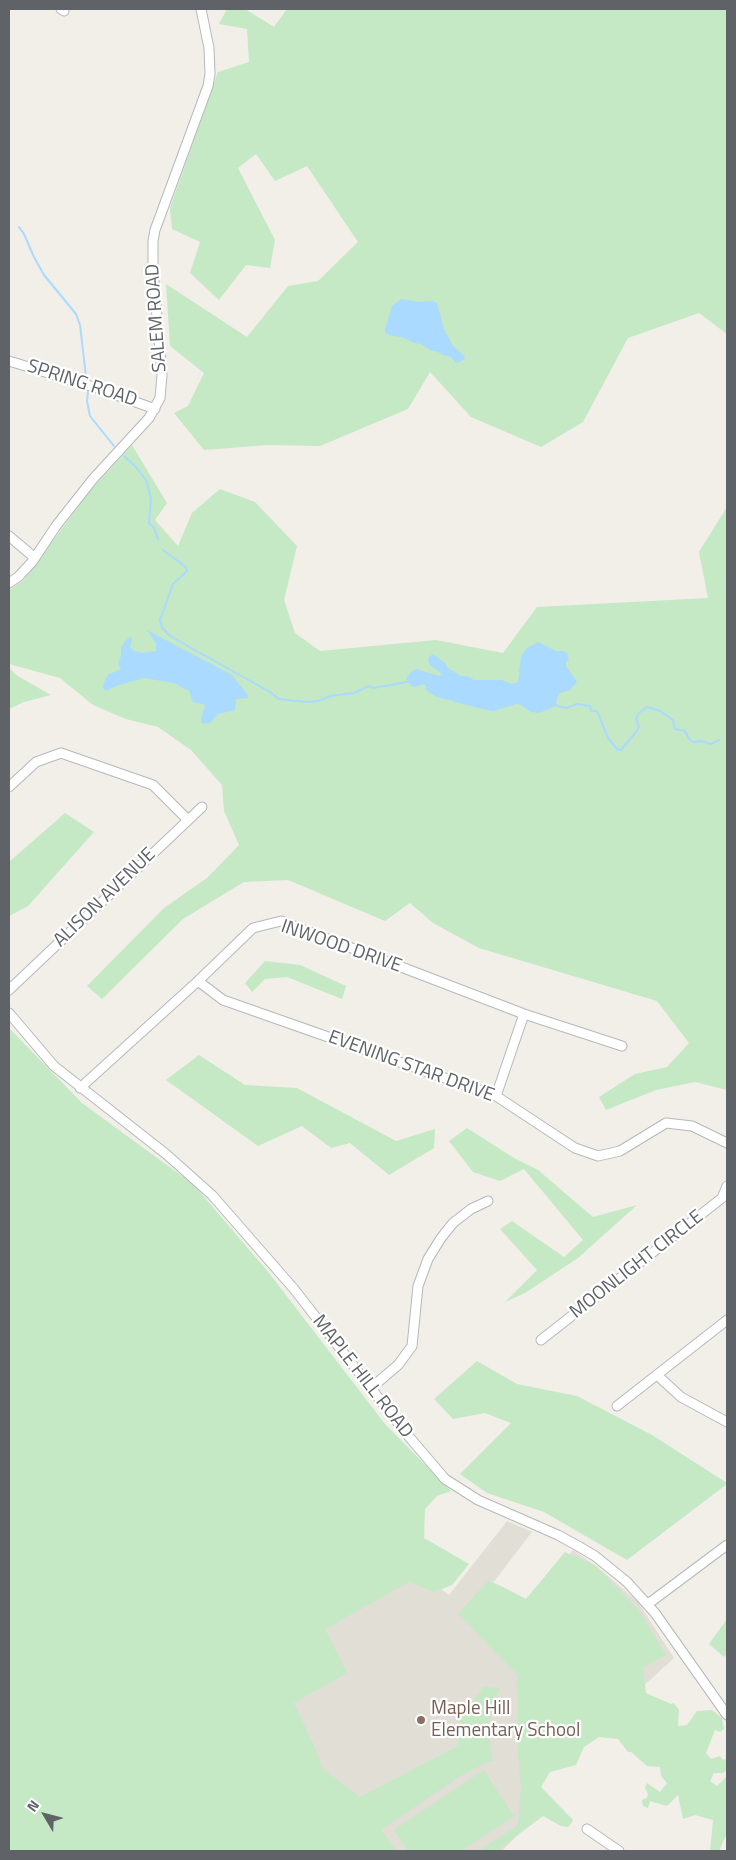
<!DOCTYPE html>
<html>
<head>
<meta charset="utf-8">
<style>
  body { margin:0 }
  #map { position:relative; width:736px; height:1860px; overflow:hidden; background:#f1efe8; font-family:"Titillium Web",sans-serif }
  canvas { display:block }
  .frame { position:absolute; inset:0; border:10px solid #5f6368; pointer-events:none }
  .north { position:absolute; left:20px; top:1790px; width:50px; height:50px; -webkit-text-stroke:4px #fff; paint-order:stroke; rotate:307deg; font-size:14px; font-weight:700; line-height:20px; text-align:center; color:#5f6368 }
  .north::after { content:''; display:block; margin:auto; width:18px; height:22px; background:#5f6368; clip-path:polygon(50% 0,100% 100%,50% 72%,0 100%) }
</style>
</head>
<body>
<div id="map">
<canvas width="736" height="1860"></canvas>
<div class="frame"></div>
<div class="north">N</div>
</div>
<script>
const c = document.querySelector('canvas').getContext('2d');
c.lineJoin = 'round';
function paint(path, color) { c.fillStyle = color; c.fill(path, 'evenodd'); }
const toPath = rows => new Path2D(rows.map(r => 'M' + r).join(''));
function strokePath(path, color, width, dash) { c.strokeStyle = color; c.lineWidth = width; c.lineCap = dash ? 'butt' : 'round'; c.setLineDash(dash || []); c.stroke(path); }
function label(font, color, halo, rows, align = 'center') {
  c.font = font + ' "Titillium Web",sans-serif'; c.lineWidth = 4.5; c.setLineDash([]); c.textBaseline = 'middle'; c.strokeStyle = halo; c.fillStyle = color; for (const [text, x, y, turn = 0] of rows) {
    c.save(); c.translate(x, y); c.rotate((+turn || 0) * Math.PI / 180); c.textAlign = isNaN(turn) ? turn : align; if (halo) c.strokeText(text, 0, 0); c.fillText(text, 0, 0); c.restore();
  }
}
paint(toPath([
  [507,1521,532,1532,469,1614,502,1641,573,1550,596,1566,638,1602,674,1658,533,1787,573,1820,568,1827,543,1809,502,1851,136,1851,275,1668,398,1555,449,1595]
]), '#e1ded6');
paint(toPath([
  [227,9,245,9,274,27,287,9,727,9,727,334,699,313,628,338,583,422,541,447,471,417,430,372,408,409,320,446,268,445,204,450,174,413,188,406,204,373,170,346,166,284,247,337,288,286,318,281,358,242,307,166,275,181,256,154,238,168,275,240,270,268,246,265,219,300,190,273,200,242,172,229,170,208,218,72,249,62,247,29,219,24],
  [132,445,167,503,155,520,178,546,192,513,220,489,255,502,297,546,284,600,295,633,320,651,436,640,503,653,537,607,708,598,699,552,727,507,727,1090,695,1082,656,1090,606,1110,599,1097,635,1074,667,1067,689,1043,657,1001,479,948,433,923,410,903,385,921,288,880,244,882,183,919,102,999,87,986,164,908,207,878,239,845,224,811,222,785,191,750,158,727,126,719,93,705,60,678,9,664,9,590,23,581,90,491],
  [9,667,16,675,51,695,24,702,9,709],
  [65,813,94,832,28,906,9,916,9,862],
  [265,961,300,965,346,986,342,999,287,977,265,979,252,992,245,983],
  [9,1028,82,1103,194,1185,269,1273,385,1424,451,1491,437,1496,425,1509,424,1538,469,1564,452,1585,434,1592,409,1582,325,1629,347,1673,294,1703,315,1748,322,1768,360,1797,458,1746,457,1725,483,1687,500,1688,488,1724,492,1760,460,1776,381,1830,397,1851,9,1851],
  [199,1055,245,1085,297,1088,396,1141,435,1129,434,1148,389,1175,350,1143,331,1148,302,1126,258,1146,166,1080],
  [467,1128,514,1158,538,1170,593,1217,637,1205,578,1258,525,1293,505,1302,537,1270,500,1229,512,1221,564,1257,583,1240,524,1169,500,1181,473,1172,449,1141],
  [477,1361,517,1384,577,1396,652,1435,727,1483,727,1484,627,1560,544,1512,487,1493,460,1474,511,1423,485,1413,453,1419,434,1399],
  [565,1552,596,1566,638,1609,666,1655,643,1667,646,1693,671,1704,674,1703,679,1710,678,1726,687,1725,697,1711,712,1710,722,1718,724,1729,720,1732,715,1730,706,1753,711,1759,720,1756,723,1760,726,1759,727,1755,727,1770,723,1773,714,1773,710,1781,717,1786,727,1776,727,1804,726,1807,727,1808,727,1833,719,1851,710,1851,713,1820,695,1815,683,1819,678,1795,667,1806,650,1801,648,1808,643,1806,642,1800,647,1798,648,1794,645,1788,647,1783,660,1792,667,1783,661,1776,660,1767,647,1766,631,1752,628,1752,618,1739,599,1737,584,1747,576,1765,550,1772,541,1787,573,1820,568,1827,561,1826,543,1816,503,1846,500,1851,479,1851,518,1825,521,1787,518,1755,517,1674,458,1614,488,1581,499,1585,526,1599],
  [727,1619,727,1653,724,1657,709,1644],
  [484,1770,514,1816,461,1851,408,1851,394,1830]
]), '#c5e8c5');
paint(toPath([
  [401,299,417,302,433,301,437,303,444,329,453,346,465,357,464,360,456,363,451,357,443,355,436,351,432,351,421,344,414,343,402,337,393,336,385,333,385,329,392,306],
  [147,630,232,675,248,695,248,698,236,699,235,710,218,714,210,723,204,724,201,723,201,720,205,705,193,702,189,691,174,683,144,678,119,685,105,691,103,687,105,679,109,674,121,669,118,664,121,656,121,647,129,637,132,638,130,647,134,651,143,653,156,651,156,643],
  [538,642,556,651,563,651,567,653,569,660,566,662,566,666,577,682,570,690,560,693,557,698,556,706,539,713,531,712,521,705,517,704,493,711,478,708,437,697,426,690,425,684,414,687,410,685,406,679,411,672,416,669,439,676,443,675,430,665,428,661,429,657,433,654,445,663,448,668,461,676,467,676,474,680,502,680,512,684,518,682,521,656,527,648]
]), '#aadaff');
strokePath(toPath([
  [19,227,24,234,34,257,44,275,76,314,80,325,86,377],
  [88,392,87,401,90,416,114,446],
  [124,456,135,466,146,480,151,498,149,523,154,528,158,539],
  [163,550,186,567,187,571,173,584,160,620,162,628,170,636,270,692,279,699,307,702,318,701,331,696,354,693,369,686,373,688,407,682],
  [554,705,566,708,577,704,590,706,591,711,597,711,608,738,617,749,621,750,637,731,639,727,636,719,639,713,647,707,660,711,673,720,675,729,685,731,689,739,694,742,701,741,711,744,719,740]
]), '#aadaff', 2);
const minor = toPath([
  [61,9,64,11],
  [9,361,97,388,155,409],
  [9,536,35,558],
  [9,583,18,577,32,562,56,526,93,479,149,418,160,398,162,375,153,270,153,241,155,230,208,86,210,74,209,48,201,9],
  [9,787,36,762,61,753,153,785,188,820],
  [198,981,223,1000,496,1096,575,1148,598,1156,620,1151,666,1123,692,1126,727,1143],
  [9,990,202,807],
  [9,1013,54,1066,166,1154,212,1195,294,1289,405,1432,445,1479,478,1500,558,1535,578,1546,595,1556,627,1582,655,1613,727,1715],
  [80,1088,198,981,253,928,281,921,524,1014,622,1046],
  [496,1096,524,1014],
  [541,1340,722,1198,727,1186],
  [657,1375,681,1397,727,1422],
  [371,1388,398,1365,412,1346,418,1286,428,1259,441,1238,453,1223,471,1209,488,1201],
  [617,1406,727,1320],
  [648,1604,727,1545],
  [587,1829,619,1851]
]);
strokePath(minor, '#b5b8bc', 11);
strokePath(minor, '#fff', 9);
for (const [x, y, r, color] of [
  [421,1720,5,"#8d6e63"]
]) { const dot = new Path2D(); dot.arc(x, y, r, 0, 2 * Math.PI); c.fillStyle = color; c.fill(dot); strokePath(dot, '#fff', 2); }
label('19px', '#5f6368', '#fff', [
  ["SALEM ROAD",157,318,-94],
  ["SPRING ROAD",82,384,18],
  ["ALISON AVENUE",105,898,-44],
  ["INWOOD DRIVE",341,947,19],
  ["EVENING STAR DRIVE",411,1067,20],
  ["MOONLIGHT CIRCLE",637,1265,-38],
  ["MAPLE HILL ROAD",362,1377,52]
]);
label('19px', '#785e54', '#fff', [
  ["Maple Hill",431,1709],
  ["Elementary School",431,1731]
], 'left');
</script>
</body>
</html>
